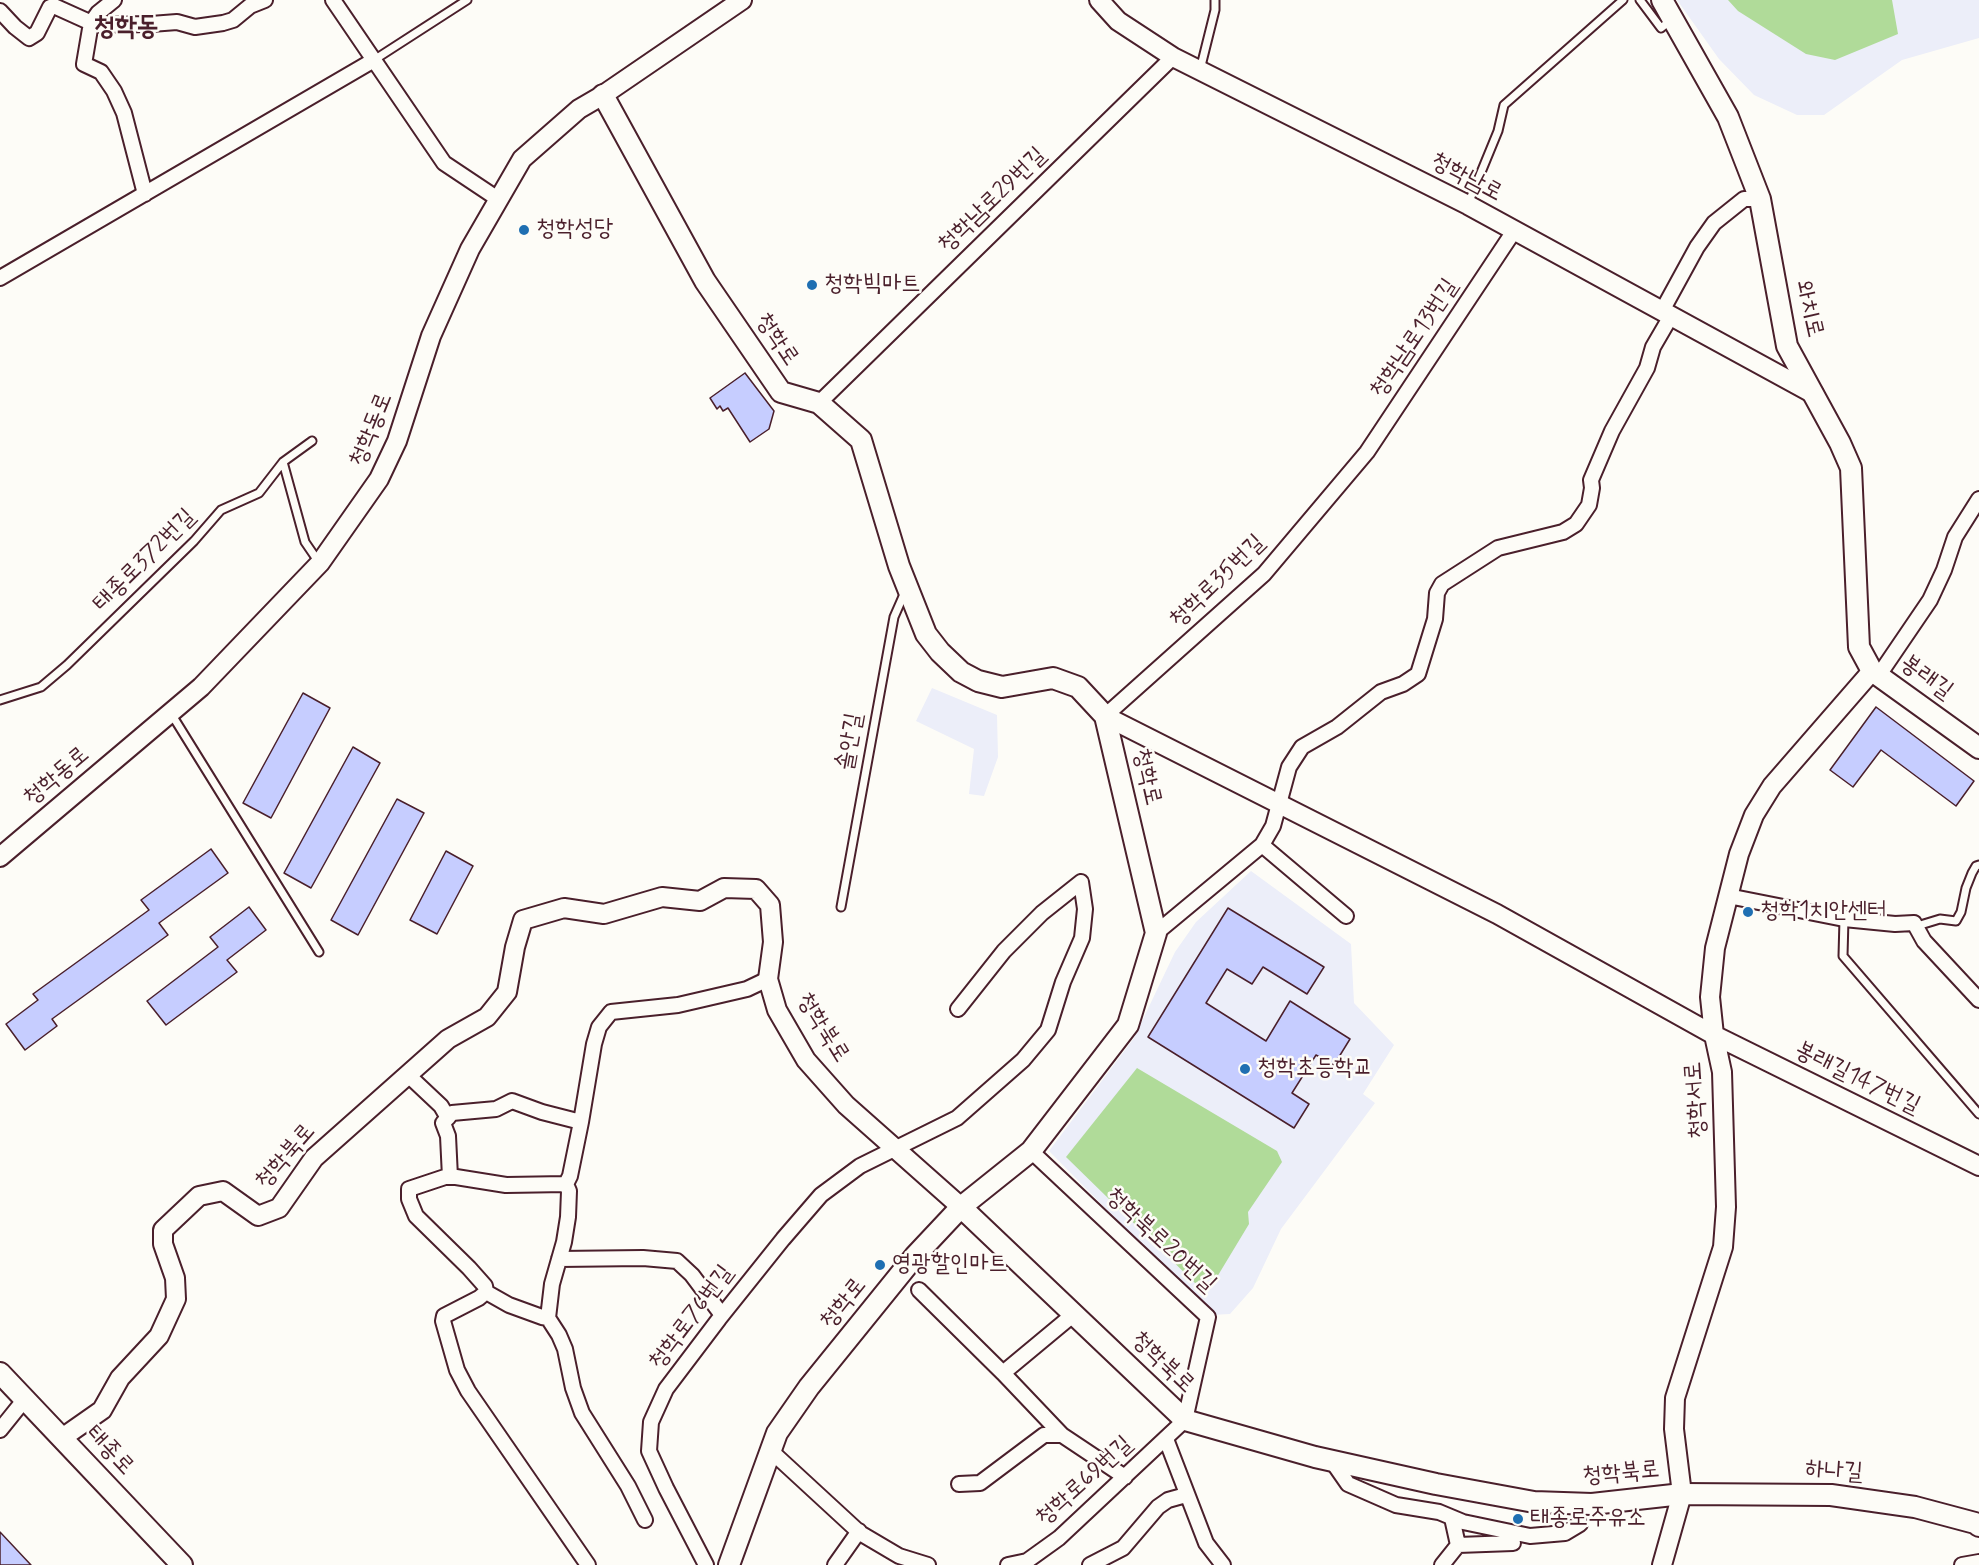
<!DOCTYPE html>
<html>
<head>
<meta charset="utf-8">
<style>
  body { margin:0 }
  canvas { display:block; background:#fdfcf7 }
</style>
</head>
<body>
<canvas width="1979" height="1565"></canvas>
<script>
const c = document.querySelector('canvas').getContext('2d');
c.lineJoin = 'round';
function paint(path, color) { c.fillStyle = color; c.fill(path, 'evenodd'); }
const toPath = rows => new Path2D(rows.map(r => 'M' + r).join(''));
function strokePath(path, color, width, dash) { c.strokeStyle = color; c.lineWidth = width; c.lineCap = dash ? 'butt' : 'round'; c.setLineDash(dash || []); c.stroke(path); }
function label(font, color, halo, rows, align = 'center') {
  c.font = font + ' Mynerve,"Poor Story",sans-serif'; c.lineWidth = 5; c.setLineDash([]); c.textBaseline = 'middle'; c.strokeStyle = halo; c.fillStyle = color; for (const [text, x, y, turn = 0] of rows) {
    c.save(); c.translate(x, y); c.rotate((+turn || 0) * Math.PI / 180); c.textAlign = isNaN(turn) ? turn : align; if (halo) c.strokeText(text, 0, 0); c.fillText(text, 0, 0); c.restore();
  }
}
paint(toPath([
  [1677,0,1979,0,1979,38,1902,60,1824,115,1797,115,1754,95,1719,59],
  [932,688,997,715,998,757,984,796,969,794,974,749,916,721],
  [1251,871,1351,944,1354,1003,1394,1045,1363,1094,1375,1103,1281,1229,1253,1288,1230,1314,1211,1315,1049,1151,1134,1038,1175,952,1196,922]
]), '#eceef9');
paint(toPath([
  [1728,0,1892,0,1898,34,1835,60,1806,54,1738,11],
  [1137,1068,1277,1151,1282,1162,1248,1212,1249,1224,1217,1277,1195,1283,1066,1157]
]), '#b0db99');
const building = toPath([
  [745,373,774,411,769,429,750,442,728,408,723,411,720,406,717,409,710,398,745,373],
  [303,693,330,708,271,818,243,803,303,693],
  [1876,707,1974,781,1956,806,1881,750,1853,787,1830,770,1876,707],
  [353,747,380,763,311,888,284,873,353,747],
  [397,799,424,813,358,935,331,920,397,799],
  [211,849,228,873,159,923,168,935,52,1019,57,1026,25,1050,6,1024,38,1000,33,994,149,910,141,900,211,849],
  [446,851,473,866,437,934,410,920,446,851],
  [249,907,266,930,227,960,237,972,166,1025,147,1001,218,947,210,937,249,907],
  [1228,908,1324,967,1307,994,1263,967,1252,984,1227,969,1206,1003,1266,1041,1290,1001,1350,1039,1334,1065,1316,1055,1292,1093,1309,1104,1294,1128,1148,1037,1228,908],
  [0,1532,31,1565,0,1565,0,1532]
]);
paint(building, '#c6cdff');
strokePath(building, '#4a1f2b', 1.5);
const service = toPath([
  [1640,0,1661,28,1671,20],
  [374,60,467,0],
  [1200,70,1215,10,1215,0],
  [1468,204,1498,131,1504,105,1623,0],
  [283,462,305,542,318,561],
  [0,700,41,687,67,665,194,541,221,510,259,493,283,462,312,441],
  [172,715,319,952],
  [841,907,894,617,905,592],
  [1844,919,1843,956,1979,1114],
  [1917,926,1940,919,1956,921,1961,912,1966,888,1972,873,1976,866,1979,865]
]);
const minor = toPath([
  [114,0,98,13,91,23,84,64,101,72,114,91,124,113,145,194],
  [333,0,444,163,498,199],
  [0,11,15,27,29,38,37,33,50,7,54,6,96,25,151,24,177,22,195,27,223,23,233,20,250,6,265,0],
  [0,278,374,60],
  [1662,311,1697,247,1714,223,1744,199,1760,199],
  [819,403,1173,57],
  [1879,675,1930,600,1944,570,1955,537,1979,499],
  [1105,716,1264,574,1367,452,1514,231],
  [1262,845,1346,916],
  [1728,896,1844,919,1895,924,1914,923,1924,941,1979,1000],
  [1156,933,1262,845,1273,826,1289,767,1302,747,1337,727,1381,692,1403,684,1418,674,1435,619,1437,593,1442,584,1498,548,1563,532,1576,524,1589,505,1592,488,1591,480,1612,431,1647,368,1653,347,1671,316],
  [407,1074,441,1106,448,1118],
  [445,1177,456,1177,506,1185,566,1184,569,1191,568,1217,564,1242,552,1284,548,1318,542,1317,509,1305,486,1292,485,1286,469,1268,416,1216,409,1199,409,1189,445,1177],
  [450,1177,448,1136,443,1123,452,1113,496,1109,512,1101,542,1112,581,1122],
  [566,1184,570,1176,581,1122,594,1044,599,1027,611,1012,678,1005,747,989,768,979],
  [559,1259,643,1258,677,1261,692,1275,722,1315],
  [919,1290,1003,1373,1062,1435],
  [486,1292,479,1298,444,1316,443,1321,457,1370,468,1391,588,1565],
  [548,1318,559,1335,565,1349,573,1388,582,1413,628,1486,645,1520],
  [1003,1373,1074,1314],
  [0,1430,25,1399],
  [1166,1439,1206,1543,1223,1565],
  [771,1451,860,1533,899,1556,928,1565],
  [1332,1461,1348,1484,1396,1505,1439,1512,1463,1522,1530,1536,1565,1533,1580,1524],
  [959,1484,980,1483,1044,1435,1062,1435,1125,1477],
  [1452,1518,1458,1545],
  [706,1565,666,1488,649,1451,651,1422,666,1389,719,1319,783,1239,821,1195,860,1166,957,1118,1023,1060,1048,1030,1063,982,1082,938,1085,909,1081,882,1042,913,1004,951,958,1009],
  [835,1565,859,1531],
  [1008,1565,1027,1561,1059,1538,1185,1420,1208,1317,1031,1151],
  [1090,1565,1123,1548,1158,1507,1168,1500,1186,1495],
  [1442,1565,1458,1545,1513,1543],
  [1962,1565,1979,1562]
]);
const tertiary = toPath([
  [1099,0,1118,21,1173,57,1468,205,1814,394],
  [1105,716,1497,914,1714,1035,1979,1166],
  [0,857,201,687,320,563,379,479,397,441,431,336,470,249,522,159,579,109,603,95,742,0],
  [62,1438,102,1410,120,1378,159,1336,176,1299,175,1278,163,1244,163,1230,199,1196,223,1191,258,1216,279,1208,314,1158,448,1039,487,1017,507,992,515,947,523,920,564,908,604,914,662,897,700,901,724,888,756,889,770,905,773,942,768,979,777,1010,806,1060,846,1105,961,1207],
  [1662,1565,1682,1494,1674,1429,1675,1398,1723,1247,1726,1207,1722,1072,1714,1035,1710,997,1715,948,1739,854,1754,815,1772,786,1872,671]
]);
const secondary = toPath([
  [1662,0,1728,117,1760,199,1787,346,1840,443,1851,468,1859,647,1872,671,1979,748],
  [603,95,705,281,781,392,819,403,861,440,899,566,926,634,940,652,961,672,978,681,1002,687,1053,678,1078,687,1105,716,1156,933,1128,1025,1031,1151,961,1207,915,1256,809,1387,777,1433,729,1565],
  [961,1207,1185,1420,1315,1457,1436,1484,1534,1502,1592,1504,1682,1494,1831,1495,1915,1507,1975,1523,1979,1526],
  [0,1373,182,1565]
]);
strokePath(service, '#4a1f2b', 11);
strokePath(minor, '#4a1f2b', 18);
strokePath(tertiary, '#4a1f2b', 22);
strokePath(secondary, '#4a1f2b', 24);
strokePath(service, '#fdfcf7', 7);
strokePath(minor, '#fdfcf7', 14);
strokePath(tertiary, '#fdfcf7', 18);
strokePath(secondary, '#fdfcf7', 20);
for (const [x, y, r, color] of [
  [524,230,6,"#1f6fb2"],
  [812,285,6,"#1f6fb2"],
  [1748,912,6,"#1f6fb2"],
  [1245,1069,6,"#1f6fb2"],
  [880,1265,6,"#1f6fb2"],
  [1518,1519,6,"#1f6fb2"]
]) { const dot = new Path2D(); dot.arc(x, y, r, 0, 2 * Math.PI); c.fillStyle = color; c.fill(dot); strokePath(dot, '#fdfcf7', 2); }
label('24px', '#4a1f2b', '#fdfcf7', [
  ["청학남로",1466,178,28],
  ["청학남로29번길",993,201,-44],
  ["와치로",1808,309,77],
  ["청학남로13번길",1415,339,-56],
  ["청학로",776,340,56],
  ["청학동로",372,430,-68],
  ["태종로372번길",145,561,-45],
  ["청학로35번길",1218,582,-44],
  ["봉래길",1926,678,36],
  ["솔안길",851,742,-80],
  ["청학동로",57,777,-40],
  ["청학로",1146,777,77],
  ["청학북로",822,1028,58],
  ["봉래길147번길",1857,1079,26],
  ["청학서로",1697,1100,-94],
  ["청학북로",286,1157,-49],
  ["청학북로20번길",1160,1241,43],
  ["청학로",844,1304,-51],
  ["청학로76번길",692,1318,-53],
  ["청학북로",1162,1363,44],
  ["태종로",109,1451,47],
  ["하나길",1834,1472,4],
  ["청학북로",1621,1474,-5],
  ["청학로69번길",1085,1482,-42]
]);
label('24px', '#4a1f2b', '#fdfcf7', [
  ["청학성당",536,230],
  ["청학빅마트",824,285],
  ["청학1치안센터",1760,912],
  ["청학초등학교",1257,1069],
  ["영광할인마트",892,1265],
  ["태종로주유소",1530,1519]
], 'left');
label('bold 27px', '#4a1f2b', '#fdfcf7', [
  ["청학동",126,28]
]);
</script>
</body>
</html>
